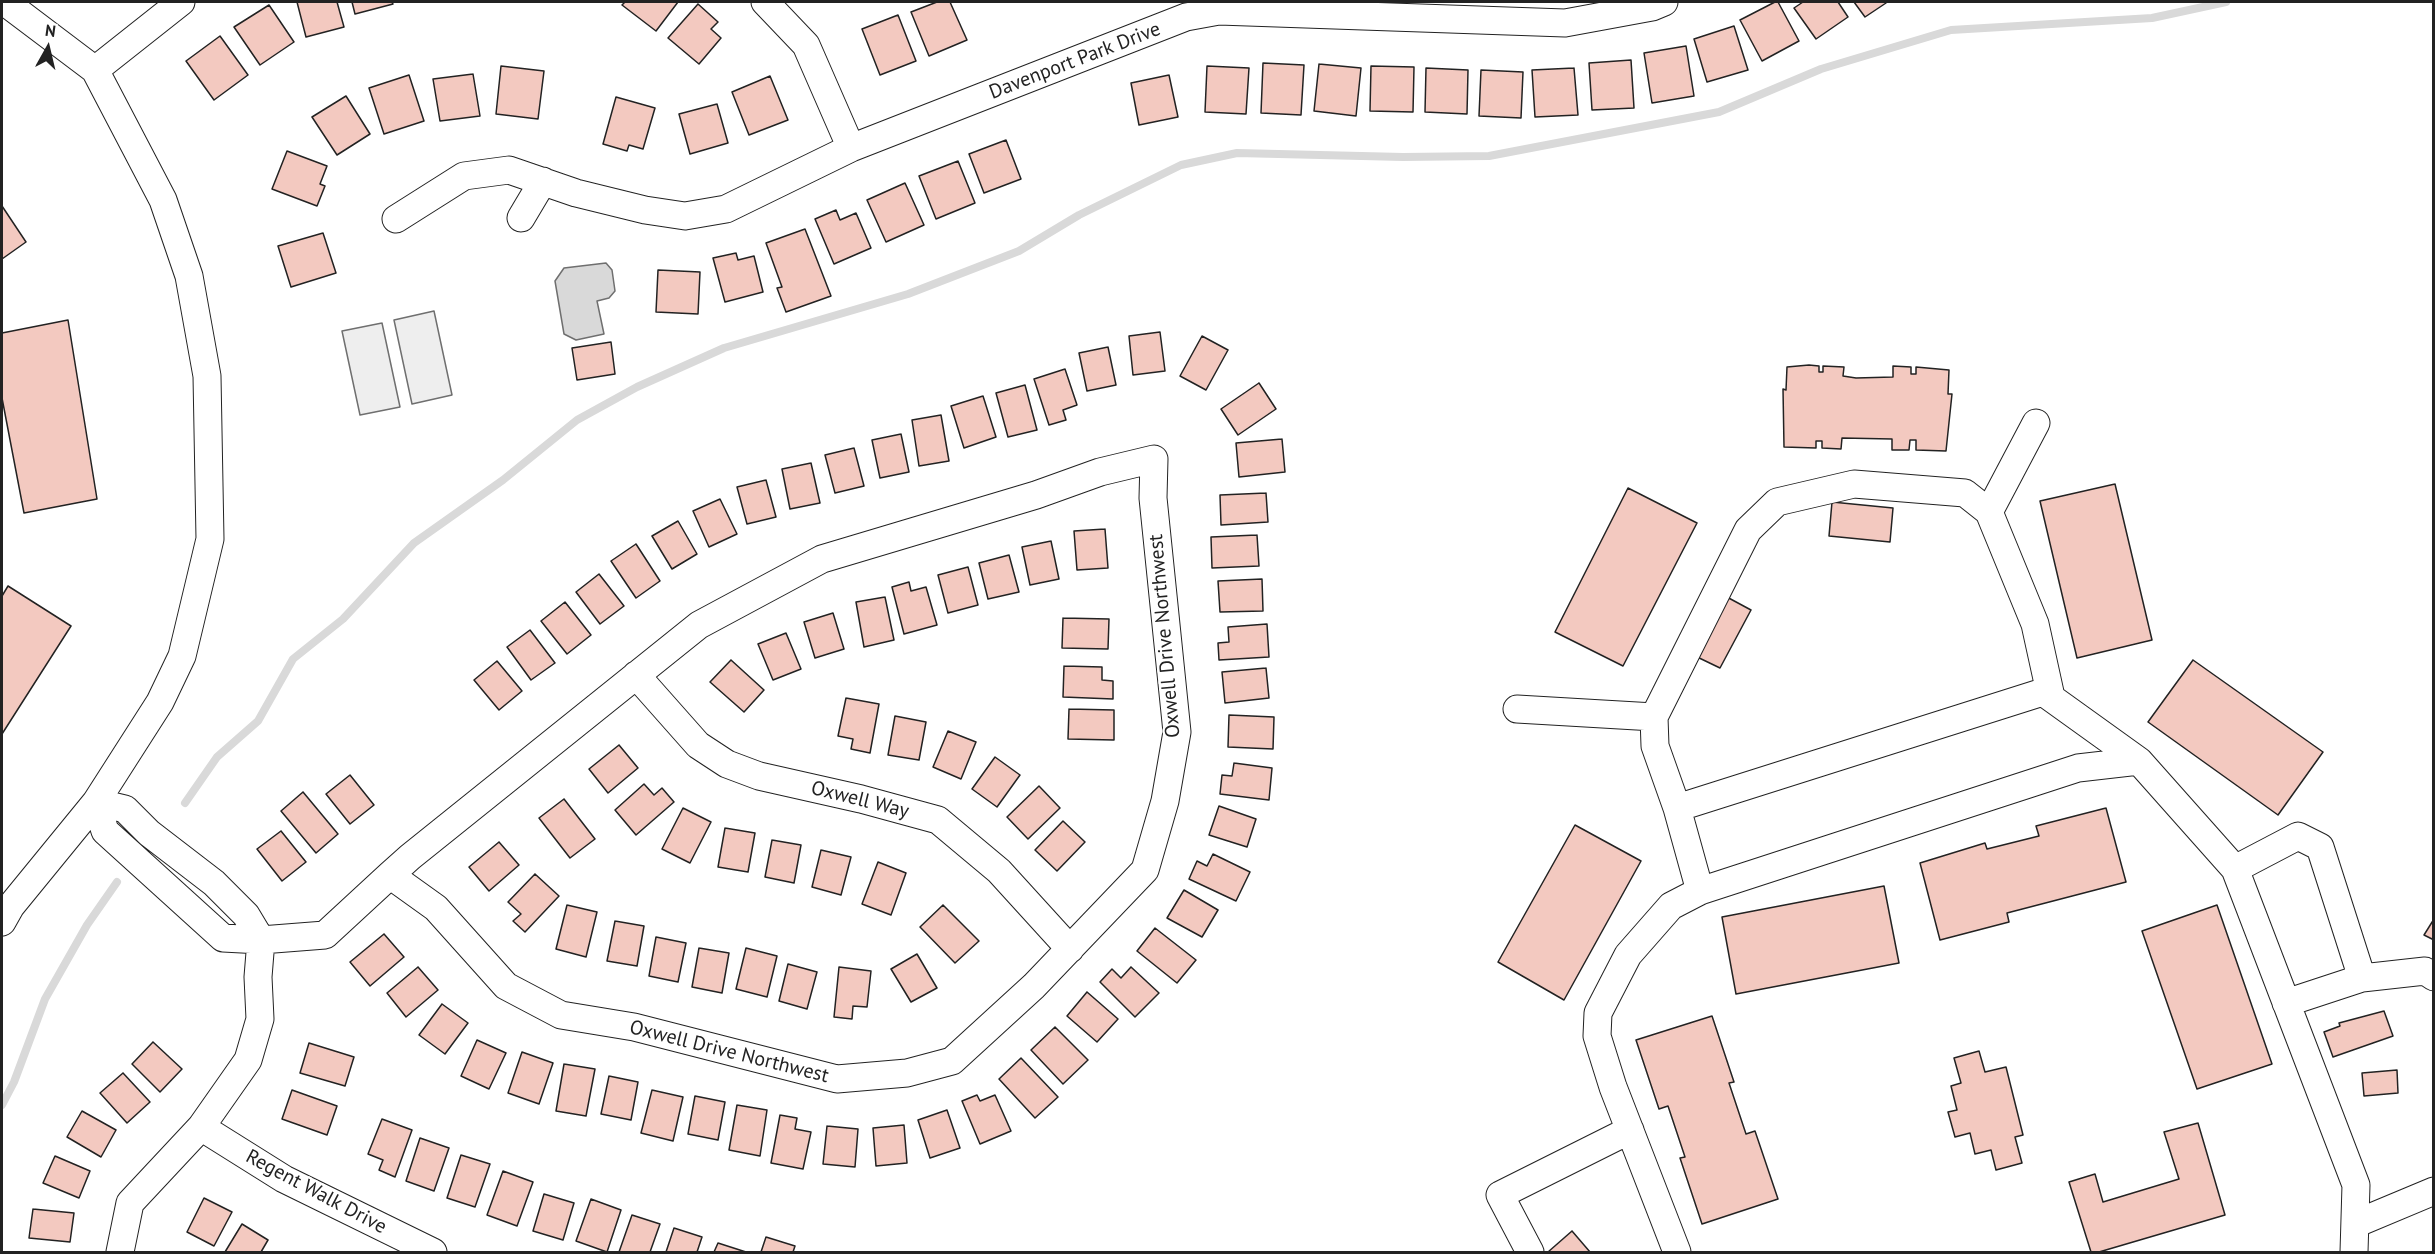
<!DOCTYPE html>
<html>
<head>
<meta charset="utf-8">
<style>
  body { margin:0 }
  #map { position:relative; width:2435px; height:1254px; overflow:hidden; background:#fff; font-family:"PT Sans",sans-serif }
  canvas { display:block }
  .frame { position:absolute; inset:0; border:3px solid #222; pointer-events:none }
  .north { position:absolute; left:18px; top:18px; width:60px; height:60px; -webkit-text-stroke:4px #fff; paint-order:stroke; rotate:8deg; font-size:16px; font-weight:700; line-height:24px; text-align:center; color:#222 }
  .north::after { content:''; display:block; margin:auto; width:21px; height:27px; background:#222; clip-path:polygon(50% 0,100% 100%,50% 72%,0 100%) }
</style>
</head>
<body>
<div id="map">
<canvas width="2435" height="1254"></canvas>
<div class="frame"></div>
<div class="north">N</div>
</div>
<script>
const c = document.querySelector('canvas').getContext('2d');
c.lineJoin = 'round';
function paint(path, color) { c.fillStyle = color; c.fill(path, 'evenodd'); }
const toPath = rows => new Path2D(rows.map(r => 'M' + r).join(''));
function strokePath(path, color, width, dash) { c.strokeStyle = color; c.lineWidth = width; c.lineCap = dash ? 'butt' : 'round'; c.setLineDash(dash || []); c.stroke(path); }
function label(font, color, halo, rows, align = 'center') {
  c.font = font + ' "PT Sans",sans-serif'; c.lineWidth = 4.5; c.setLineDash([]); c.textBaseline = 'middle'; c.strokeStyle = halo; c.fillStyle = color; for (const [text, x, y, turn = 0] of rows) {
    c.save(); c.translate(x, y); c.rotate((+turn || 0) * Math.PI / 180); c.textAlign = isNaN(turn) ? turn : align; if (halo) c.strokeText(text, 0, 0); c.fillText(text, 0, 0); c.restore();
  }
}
const green = toPath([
  [434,311,452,395,412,404,394,320,434,311],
  [382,323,400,407,360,415,342,331,382,323]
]);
paint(green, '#eee');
strokePath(green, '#6f6f6f', 1.5);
const water = toPath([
  [606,263,612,270,615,291,609,298,597,301,604,334,576,340,564,334,555,281,564,268,606,263]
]);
paint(water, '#d9d9d9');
strokePath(water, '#6f6f6f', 1.5);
strokePath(toPath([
  [185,803,217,757,258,721,293,659,343,619,414,543,503,480,577,420,637,387,724,348,908,294,1019,251,1079,215,1181,165,1237,153,1403,157,1489,156,1719,112,1821,69,1951,30,2152,18,2226,2],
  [2,1105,14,1082,45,999,87,925,117,882]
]), '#d9d9d9', 8);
const building = toPath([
  [297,2,337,2,344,27,306,37,297,2],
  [352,2,392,2,393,4,355,14,352,2],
  [625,2,678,2,656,31,622,5,625,2],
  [937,2,950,2,967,40,929,56,911,12,937,2],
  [1775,2,1778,2,1799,41,1762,61,1740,20,1775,2],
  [1803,2,1838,2,1848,17,1816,39,1794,8,1803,2],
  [1854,2,1885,2,1886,3,1865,17,1854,2],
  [698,4,718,22,711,29,721,38,699,64,668,38,698,4],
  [269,5,294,42,260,65,234,27,269,5],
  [898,15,916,61,880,75,862,29,898,15],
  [1734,26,1748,70,1707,82,1694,39,1734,26],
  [220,36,248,75,214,100,186,61,220,36],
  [1686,46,1694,96,1652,103,1644,53,1686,46],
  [1631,60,1634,108,1592,110,1589,63,1631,60],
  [1263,63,1304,65,1301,115,1261,113,1263,63],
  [1319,64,1361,68,1356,116,1314,111,1319,64],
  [501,66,544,71,538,119,496,114,501,66],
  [1207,66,1249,68,1246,114,1205,112,1207,66],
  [1371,66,1414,67,1413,112,1370,111,1371,66],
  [1426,68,1468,70,1467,114,1425,112,1426,68],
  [1574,68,1578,115,1535,117,1532,70,1574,68],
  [1481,70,1523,72,1521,118,1479,116,1481,70],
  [473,74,480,116,440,121,433,79,473,74],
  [409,75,424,121,384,134,369,88,409,75],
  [1169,75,1178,117,1139,125,1131,83,1169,75],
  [770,76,788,120,749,135,732,92,770,76],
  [346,96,370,134,337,155,312,117,346,96],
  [616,97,655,108,643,149,629,145,627,151,603,144,616,97],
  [717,104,728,143,690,154,679,114,717,104],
  [1006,140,1021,179,984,193,969,154,1006,140],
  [287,151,327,166,320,184,325,186,317,206,272,189,287,151],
  [958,161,975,203,936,219,919,176,958,161],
  [905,183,924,225,886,242,867,200,905,183],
  [2,206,26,242,2,259,2,206],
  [836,210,840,220,856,213,871,248,834,264,815,219,836,210],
  [805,229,831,296,786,312,777,288,782,287,766,243,805,229],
  [323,233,336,273,291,287,278,246,323,233],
  [736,253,738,260,754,256,763,292,725,302,713,258,736,253],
  [658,270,700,272,698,314,656,312,658,270],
  [68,320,97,499,24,513,2,398,2,333,68,320],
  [1160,332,1165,371,1133,375,1129,336,1160,332],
  [1202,336,1228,350,1206,390,1180,376,1202,336],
  [611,342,615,374,577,380,572,348,611,342],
  [1108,347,1116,385,1087,391,1079,353,1108,347],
  [1809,365,1819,366,1819,372,1823,372,1823,366,1844,367,1843,376,1856,378,1893,377,1893,366,1911,367,1911,374,1916,374,1916,367,1949,370,1948,394,1952,394,1946,451,1916,450,1916,440,1910,440,1909,450,1892,450,1892,439,1842,438,1841,449,1822,448,1822,441,1816,441,1816,448,1784,447,1783,389,1786,390,1787,367,1809,365],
  [1065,369,1077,405,1063,410,1066,420,1049,425,1034,379,1065,369],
  [1259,383,1276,409,1238,435,1221,409,1259,383],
  [1025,385,1037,430,1008,437,996,393,1025,385],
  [983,396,996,437,964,448,951,406,983,396],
  [941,415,949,461,919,466,912,420,941,415],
  [901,434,909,472,880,478,872,440,901,434],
  [1282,439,1285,472,1239,477,1236,443,1282,439],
  [854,448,864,486,835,493,825,455,854,448],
  [811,463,820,503,790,509,782,469,811,463],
  [766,480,776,517,747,524,737,487,766,480],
  [2115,484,2152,640,2077,658,2040,501,2115,484],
  [1628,488,1697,523,1623,666,1555,632,1628,488],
  [1266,493,1268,522,1221,525,1220,495,1266,493],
  [720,499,737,534,709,547,693,511,720,499],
  [1832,502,1893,508,1890,542,1829,536,1832,502],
  [678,521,697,554,672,569,652,536,678,521],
  [1105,529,1108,568,1077,570,1074,531,1105,529],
  [1257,535,1259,566,1212,568,1211,537,1257,535],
  [1051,541,1059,579,1030,585,1022,547,1051,541],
  [636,544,660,581,636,598,611,561,636,544],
  [1009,555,1019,592,988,599,979,563,1009,555],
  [968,567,978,605,948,613,938,575,968,567],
  [599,574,624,606,600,624,576,592,599,574],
  [1262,579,1263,611,1220,612,1218,581,1262,579],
  [909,582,911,591,926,587,937,625,904,634,892,587,909,582],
  [8,586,71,626,2,734,2,596,8,586],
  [1725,596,1751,610,1720,668,1693,655,1725,596],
  [885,597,894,640,864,647,856,602,885,597],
  [565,602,591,635,567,654,541,621,565,602],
  [833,613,844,649,815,658,804,622,833,613],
  [1063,618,1109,619,1108,649,1062,648,1063,618],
  [1267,624,1269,657,1219,660,1218,643,1229,642,1228,627,1267,624],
  [530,630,555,663,531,680,507,647,530,630],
  [786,633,801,669,773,680,758,644,786,633],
  [731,660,764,690,744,712,710,682,731,660],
  [2193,660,2323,752,2278,815,2148,722,2193,660],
  [497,661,522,691,499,710,474,680,497,661],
  [1064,666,1102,667,1102,680,1113,681,1113,699,1063,697,1064,666],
  [1266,668,1269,698,1225,703,1222,672,1266,668],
  [846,698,879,704,870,753,851,749,853,739,838,736,846,698],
  [1069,709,1114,710,1114,740,1068,739,1069,709],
  [1229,715,1274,717,1273,749,1228,747,1229,715],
  [895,716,926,722,919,760,888,755,895,716],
  [948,731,976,742,961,779,933,767,948,731],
  [619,745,638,768,608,793,589,769,619,745],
  [995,757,1020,775,997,807,972,789,995,757],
  [1234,763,1272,768,1269,800,1220,794,1222,775,1232,776,1234,763],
  [350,775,374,805,350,824,326,794,350,775],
  [644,784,654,795,662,788,674,802,636,835,615,810,644,784],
  [1039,786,1060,808,1028,839,1007,817,1039,786],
  [303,792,338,834,316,853,281,811,303,792],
  [564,799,595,839,570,858,539,818,564,799],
  [1219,806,1256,819,1247,847,1209,835,1219,806],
  [683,808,711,822,690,863,662,849,683,808],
  [2106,808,2126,882,2007,913,2009,922,1940,940,1920,863,1985,843,1987,849,2039,836,2036,826,2106,808],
  [1063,821,1085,842,1057,871,1035,850,1063,821],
  [1575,825,1641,861,1564,1000,1498,962,1575,825],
  [725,828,755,833,748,872,718,867,725,828],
  [281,831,306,862,282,881,257,849,281,831],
  [772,840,801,845,794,883,765,877,772,840],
  [499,842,519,865,489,891,469,867,499,842],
  [821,850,851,857,841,895,812,887,821,850],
  [1213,854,1250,872,1236,901,1189,879,1197,861,1207,866,1213,854],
  [878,862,906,873,891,915,862,904,878,862],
  [535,874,559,896,525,932,513,921,521,914,508,902,535,874],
  [1884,886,1899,963,1736,994,1722,917,1884,886],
  [1184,890,1218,910,1202,937,1167,918,1184,890],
  [567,905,597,912,586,957,556,949,567,905],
  [943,905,979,941,955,963,920,927,943,905],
  [2217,905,2272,1064,2197,1089,2142,931,2217,905],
  [2434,919,2434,940,2424,935,2434,919],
  [615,921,644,926,637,966,607,961,615,921],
  [1155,928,1196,960,1177,983,1137,951,1155,928],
  [384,934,404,957,370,986,350,962,384,934],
  [656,937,686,943,678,982,649,976,656,937],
  [699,948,729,953,722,993,692,987,699,948],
  [746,948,777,956,767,997,736,989,746,948],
  [917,954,937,988,911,1002,891,969,917,954],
  [788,964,817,972,807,1009,779,1001,788,964],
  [418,967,438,990,406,1017,387,993,418,967],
  [839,967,871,971,867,1007,853,1006,852,1019,834,1017,839,967],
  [1131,967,1159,993,1135,1017,1100,982,1112,969,1121,978,1131,967],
  [1087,992,1118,1019,1097,1042,1067,1016,1087,992],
  [442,1004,468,1023,445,1054,419,1035,442,1004],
  [2384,1011,2393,1036,2333,1057,2324,1032,2340,1026,2339,1023,2384,1011],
  [1712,1016,1734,1082,1729,1083,1746,1134,1755,1131,1778,1199,1702,1224,1680,1158,1685,1157,1668,1106,1659,1109,1636,1040,1712,1016],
  [1055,1027,1088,1060,1063,1084,1031,1050,1055,1027],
  [477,1040,506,1053,489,1089,461,1076,477,1040],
  [153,1042,182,1069,160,1092,132,1064,153,1042],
  [309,1043,354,1057,345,1086,300,1073,309,1043],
  [1979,1051,1985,1072,2006,1067,2023,1135,2015,1137,2022,1163,1996,1170,1991,1150,1975,1154,1970,1133,1955,1137,1948,1112,1957,1110,1951,1086,1961,1083,1954,1058,1979,1051],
  [522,1052,553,1063,539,1104,508,1093,522,1052],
  [1021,1058,1058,1097,1035,1118,999,1079,1021,1058],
  [564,1064,595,1069,586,1116,556,1111,564,1064],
  [2397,1070,2398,1093,2364,1096,2362,1073,2397,1070],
  [123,1073,150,1102,127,1123,100,1093,123,1073],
  [609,1076,638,1082,631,1120,601,1114,609,1076],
  [292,1090,337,1106,327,1135,282,1119,292,1090],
  [652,1090,683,1097,673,1141,641,1133,652,1090],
  [977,1095,980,1101,995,1095,1011,1131,980,1144,962,1101,977,1095],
  [695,1096,725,1102,718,1140,688,1134,695,1096],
  [737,1105,767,1110,760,1156,729,1150,737,1105],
  [947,1110,960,1148,930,1158,918,1120,947,1110],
  [82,1111,116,1130,101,1157,67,1137,82,1111],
  [780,1115,797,1118,795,1129,811,1132,803,1169,771,1163,780,1115],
  [382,1119,412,1130,395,1177,379,1170,383,1160,368,1154,382,1119],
  [2198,1123,2225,1215,2099,1252,2091,1252,2069,1182,2095,1174,2103,1202,2179,1179,2164,1132,2198,1123],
  [904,1125,907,1163,876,1166,873,1128,904,1125],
  [827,1126,858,1129,855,1167,823,1164,827,1126],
  [420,1138,449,1148,434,1191,406,1181,420,1138],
  [461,1155,490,1164,475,1207,447,1198,461,1155],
  [55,1156,90,1171,79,1198,43,1183,55,1156],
  [503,1171,533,1182,517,1226,487,1215,503,1171],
  [544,1194,574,1203,563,1240,533,1231,544,1194],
  [204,1198,232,1212,214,1246,187,1232,204,1198],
  [591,1199,621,1210,607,1252,576,1241,591,1199],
  [33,1209,74,1213,70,1242,29,1238,33,1209],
  [632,1215,660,1224,650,1252,619,1252,632,1215],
  [242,1224,268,1240,261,1252,225,1252,242,1224],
  [674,1228,702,1237,697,1252,666,1252,674,1228],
  [1572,1231,1590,1252,1548,1252,1572,1231],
  [766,1237,795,1246,793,1252,761,1252,766,1237],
  [718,1243,746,1252,714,1252,718,1243]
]);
paint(building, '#f3c9c0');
strokePath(building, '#222', 1.5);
const minor = toPath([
  [765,2,806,45,851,148],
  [95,70,181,2],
  [521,218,543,181],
  [396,219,464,176,509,170,576,193,645,210,685,216,726,209,851,148,1186,17,1219,11,1565,23,1652,7,1664,2],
  [1989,512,2036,423],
  [636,675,698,745,727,764,759,776,861,799,938,820,999,871,1070,949],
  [2051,697,2035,624,1989,512,1965,493,1854,484,1777,502,1748,530,1654,717,1655,746,1677,808,2043,692,2139,761,2235,869,2356,1185,2354,1252],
  [1517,709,1654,717],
  [96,802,105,831,223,938,261,940,325,935,390,875,410,857,699,625,822,559,1036,495,1100,472,1154,459,1153,498,1177,732,1165,801,1145,870,1034,986,952,1061,907,1073,837,1079,634,1027,561,1015,506,986,436,908,390,875],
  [96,802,125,809,149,833,214,883,246,915,261,940],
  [1677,808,1700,891],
  [2235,869,2298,836,2320,847,2362,978,2286,1003],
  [2,922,11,906,96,802,160,702,182,656,210,539,207,376,189,276,163,200,95,70,5,2],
  [2362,978,2425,971,2434,977],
  [201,1127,284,1179,433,1252],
  [2355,1224,2434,1191],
  [120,1252,130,1203,201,1127,248,1060,260,1019,258,977,261,940],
  [1530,1252,1500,1195,1630,1130],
  [1677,1252,1613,1087,1597,1036,1598,1013,1628,955,1671,906,1700,891,2078,768,2139,761]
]);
strokePath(minor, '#222', 29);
strokePath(minor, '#fff', 27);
label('20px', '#222', '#fff', [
  ["Davenport Park Drive",1075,61,-21],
  ["Oxwell Drive Northwest",1165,636,-95],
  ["Oxwell Way",860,800,14],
  ["Oxwell Drive Northwest",729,1052,14],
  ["Regent Walk Drive",316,1192,28]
]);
</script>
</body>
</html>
